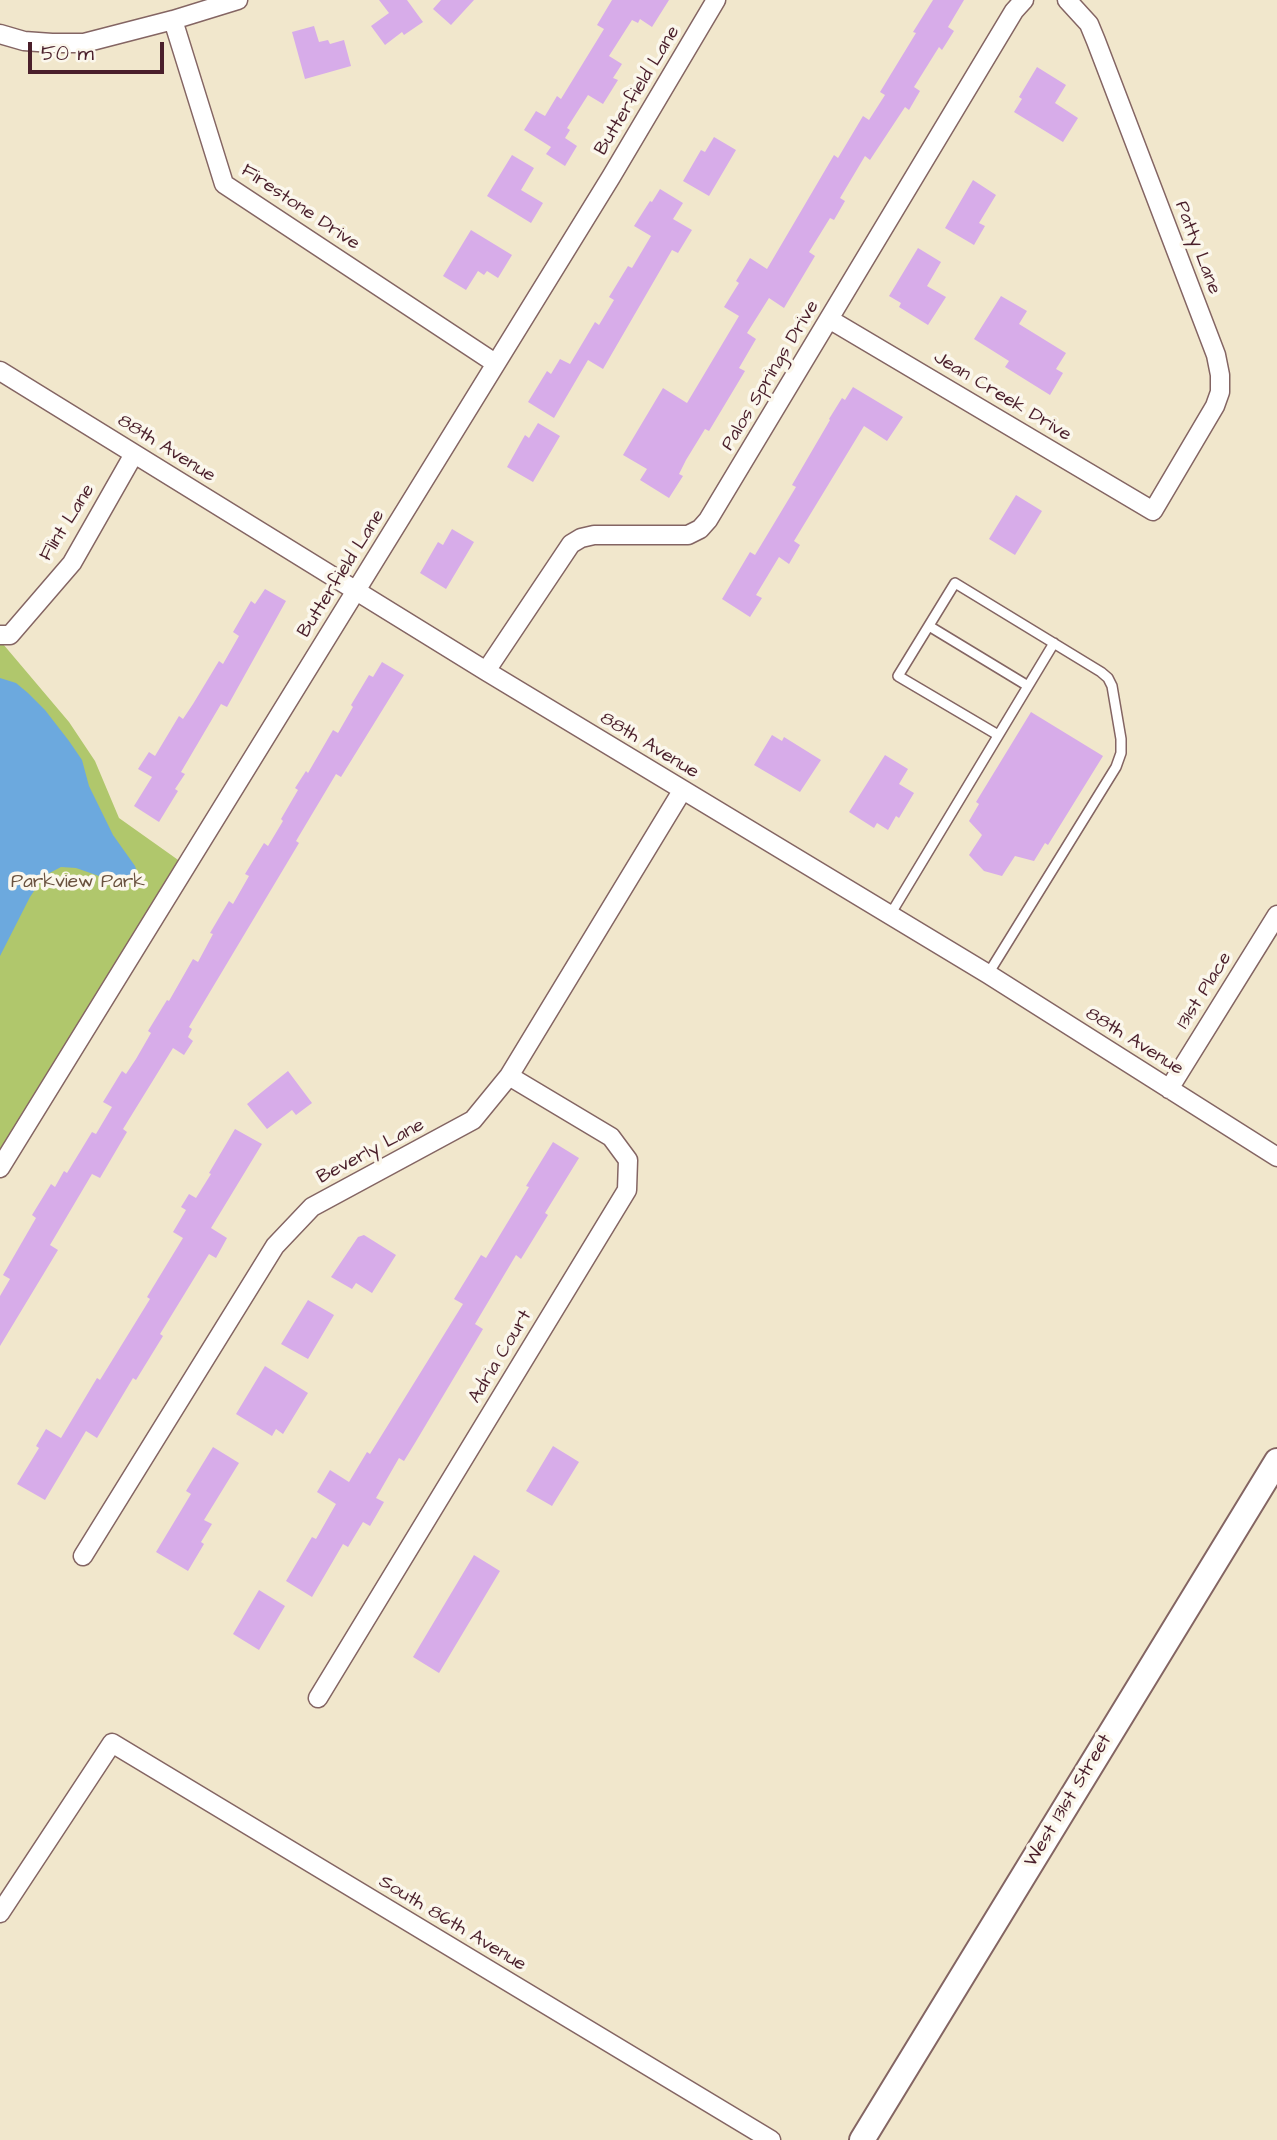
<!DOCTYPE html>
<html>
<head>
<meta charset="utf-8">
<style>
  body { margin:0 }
  #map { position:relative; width:1277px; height:2140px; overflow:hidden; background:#f1e7cc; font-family:"Architects Daughter",sans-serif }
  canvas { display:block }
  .scale { position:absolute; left:28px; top:42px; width:136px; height:32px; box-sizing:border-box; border:4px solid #4a1f2b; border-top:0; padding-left:9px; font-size:21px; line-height:24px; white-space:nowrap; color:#4a1f2b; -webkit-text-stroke:5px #fbf7ec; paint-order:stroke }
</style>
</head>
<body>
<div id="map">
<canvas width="1277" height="2140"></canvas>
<div class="scale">50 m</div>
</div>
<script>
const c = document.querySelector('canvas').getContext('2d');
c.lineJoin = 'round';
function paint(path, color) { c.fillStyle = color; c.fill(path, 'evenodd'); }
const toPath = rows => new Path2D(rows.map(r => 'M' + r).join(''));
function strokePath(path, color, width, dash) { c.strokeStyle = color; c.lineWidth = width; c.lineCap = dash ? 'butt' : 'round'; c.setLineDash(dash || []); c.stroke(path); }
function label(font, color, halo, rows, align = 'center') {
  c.font = font + ' "Architects Daughter",sans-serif'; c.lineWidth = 7; c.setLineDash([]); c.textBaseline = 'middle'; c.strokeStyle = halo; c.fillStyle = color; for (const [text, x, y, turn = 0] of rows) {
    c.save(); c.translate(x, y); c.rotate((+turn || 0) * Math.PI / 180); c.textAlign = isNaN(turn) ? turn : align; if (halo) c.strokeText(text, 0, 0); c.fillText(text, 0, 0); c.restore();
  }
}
paint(toPath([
  [3,644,69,722,95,761,119,818,181,862,0,1156,0,645]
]), '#b0c76c');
paint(toPath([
  [0,678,16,683,28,693,45,710,69,741,82,760,89,786,113,835,135,866,137,872,135,878,129,881,99,876,76,868,61,867,44,876,30,897,0,956]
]), '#6ca9de');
paint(toPath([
  [379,0,407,0,423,22,404,35,402,32,385,45,371,26,389,13],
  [441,0,474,0,451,25,433,9],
  [612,0,669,0,652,27,640,19,638,23,632,20,609,56,622,64,613,78,618,80,603,104,588,95,567,128,570,130,565,138,577,146,565,166,546,154,551,147,524,130,536,111,545,116,557,96,561,99,604,29,597,25],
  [933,0,964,0,948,27,954,31,942,50,939,47,914,87,920,91,909,110,905,107,870,160,865,156,840,198,845,201,834,220,830,218,809,252,815,256,784,308,769,298,747,333,756,339,739,368,745,371,709,431,705,429,686,460,679,474,683,476,669,498,640,480,647,469,623,455,663,388,687,403,739,316,724,307,739,283,736,281,750,258,767,269,834,155,838,158,863,116,869,120,885,95,880,92,916,33,913,32],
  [314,26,319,42,328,40,330,44,344,40,351,66,305,79,292,32],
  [1037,67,1066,85,1055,103,1078,118,1063,142,1014,112,1022,99,1019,97],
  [714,137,736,150,709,196,683,181,701,150,705,152],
  [512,155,534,168,521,190,543,203,531,223,487,196],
  [973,180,996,195,979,223,985,226,974,245,945,228],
  [660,189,683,203,673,219,692,230,678,253,672,250,603,369,588,360,554,418,528,402,547,371,551,374,560,359,570,364,595,322,599,325,614,300,609,297,628,266,632,268,651,236,634,226,650,201,652,202],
  [471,230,512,255,498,278,487,271,484,275,478,271,466,290,443,276],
  [918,248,941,262,927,286,946,297,928,325,899,307,901,303,889,296],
  [1001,296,1027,311,1019,324,1066,353,1056,369,1063,373,1050,395,1005,367,1009,361,974,339],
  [853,387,903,417,887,441,864,426,794,541,800,545,789,564,779,557,756,595,762,598,750,617,722,599,750,552,755,555,796,487,792,485,830,420,829,419,842,398,845,400],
  [538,423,560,436,533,482,507,467,525,435,529,438],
  [1016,495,1042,511,1015,555,989,539],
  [452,529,474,542,446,589,420,573,438,542,443,545],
  [265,589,286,601,227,707,221,704,181,772,185,774,175,789,178,791,159,822,134,806,152,777,138,769,149,752,155,756,179,716,183,719,193,704,219,661,223,664,239,636,233,632,251,601,255,604],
  [382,662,404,675,341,777,336,774,296,841,299,843,189,1027,192,1029,188,1037,193,1041,184,1055,173,1048,123,1129,127,1132,100,1178,92,1174,50,1245,58,1250,0,1346,0,1296,10,1279,3,1275,36,1218,32,1215,51,1184,55,1187,64,1171,67,1173,92,1132,96,1134,112,1107,103,1102,122,1071,126,1074,136,1059,151,1033,148,1031,167,1000,169,1001,193,959,198,962,213,934,210,933,229,901,233,904,249,876,245,874,264,843,268,846,283,821,281,819,298,790,295,788,306,771,308,773,333,730,338,733,353,707,351,705,369,675,373,677],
  [1031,712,1103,756,1048,845,1045,843,1034,861,1015,856,1002,876,984,871,969,855,982,835,969,821,979,804,976,802],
  [772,735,782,741,784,737,821,760,800,792,754,765],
  [885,755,908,769,899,784,914,793,899,818,896,816,888,830,877,823,874,828,849,812],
  [288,1071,312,1103,296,1115,292,1110,267,1129,247,1104],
  [235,1129,262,1144,211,1228,227,1238,216,1258,209,1254,160,1334,163,1336,136,1380,133,1378,97,1438,86,1431,45,1500,17,1484,39,1448,36,1446,46,1429,61,1438,97,1378,100,1380,150,1299,147,1297,183,1238,173,1232,186,1210,181,1207,189,1194,196,1198,211,1174,209,1173],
  [553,1142,579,1158,545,1213,548,1215,521,1259,516,1255,475,1324,483,1329,415,1443,404,1461,399,1458,376,1498,384,1502,370,1526,363,1522,348,1547,343,1544,312,1597,286,1581,312,1537,316,1539,336,1504,317,1492,330,1470,349,1482,367,1452,370,1454,463,1304,454,1299,481,1255,486,1258,529,1187,526,1186],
  [364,1235,396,1255,372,1293,356,1283,352,1289,331,1277,358,1237],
  [308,1300,334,1315,308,1359,281,1344],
  [265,1366,308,1393,283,1434,276,1429,272,1436,236,1414],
  [553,1446,579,1462,552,1506,526,1491],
  [213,1447,239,1463,204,1520,212,1524,201,1542,204,1544,188,1571,156,1552,191,1494,186,1491],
  [474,1555,500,1571,439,1673,413,1657],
  [259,1590,285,1606,259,1650,233,1634]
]), '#d7ace9');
const lane = toPath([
  [929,626,1028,686],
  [890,915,1054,643],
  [988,974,1116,767,1121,753,1121,739,1112,686,1108,678,1101,672,955,583,898,676,998,735]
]);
const street = toPath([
  [173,20,224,184,495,363],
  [0,34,24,41,52,43,84,43,173,20,238,0],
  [829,319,1153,511,1215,406,1220,392,1220,375,1216,355,1096,41,1089,24,1067,0],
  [0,371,486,671,988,974,1277,1157],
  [0,635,10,635,72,563,134,454],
  [486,671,571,544,581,538,594,535,688,535,700,529,708,520,1014,11,1024,0],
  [1169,1089,1277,915],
  [0,1168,611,177,716,0],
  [83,1556,275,1246,312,1207,473,1120,509,1076,682,791],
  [318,1698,627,1190,628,1160,611,1137,509,1076],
  [0,1913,112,1743,771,2140]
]);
const secondary = toPath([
  [862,2140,1277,1461]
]);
strokePath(lane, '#846563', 12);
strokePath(street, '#846563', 21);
strokePath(secondary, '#846563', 28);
strokePath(lane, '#fff', 9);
strokePath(street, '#fff', 18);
strokePath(secondary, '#fff', 24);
label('19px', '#4a1f2b', '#fbf7ec', [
  ["Butterfield Lane",638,91,-59],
  ["Firestone Drive",300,208,34],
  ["Patty Lane",1197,248,69],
  ["Palos Springs Drive",771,376,-59],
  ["Jean Creek Drive",1002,397,31],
  ["88th Avenue",166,449,32],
  ["Flint Lane",68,523,-58],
  ["Butterfield Lane",342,574,-58],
  ["88th Avenue",649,746,31],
  ["131st Place",1205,991,-58],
  ["88th Avenue",1134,1042,32],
  ["Beverly Lane",371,1152,-28],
  ["Adria Court",501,1357,-59],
  ["West 131st Street",1069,1801,-59],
  ["South 86th Avenue",452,1924,31]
]);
label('19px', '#69513e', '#fbf7ec', [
  ["Parkview Park",78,883]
]);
</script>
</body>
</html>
